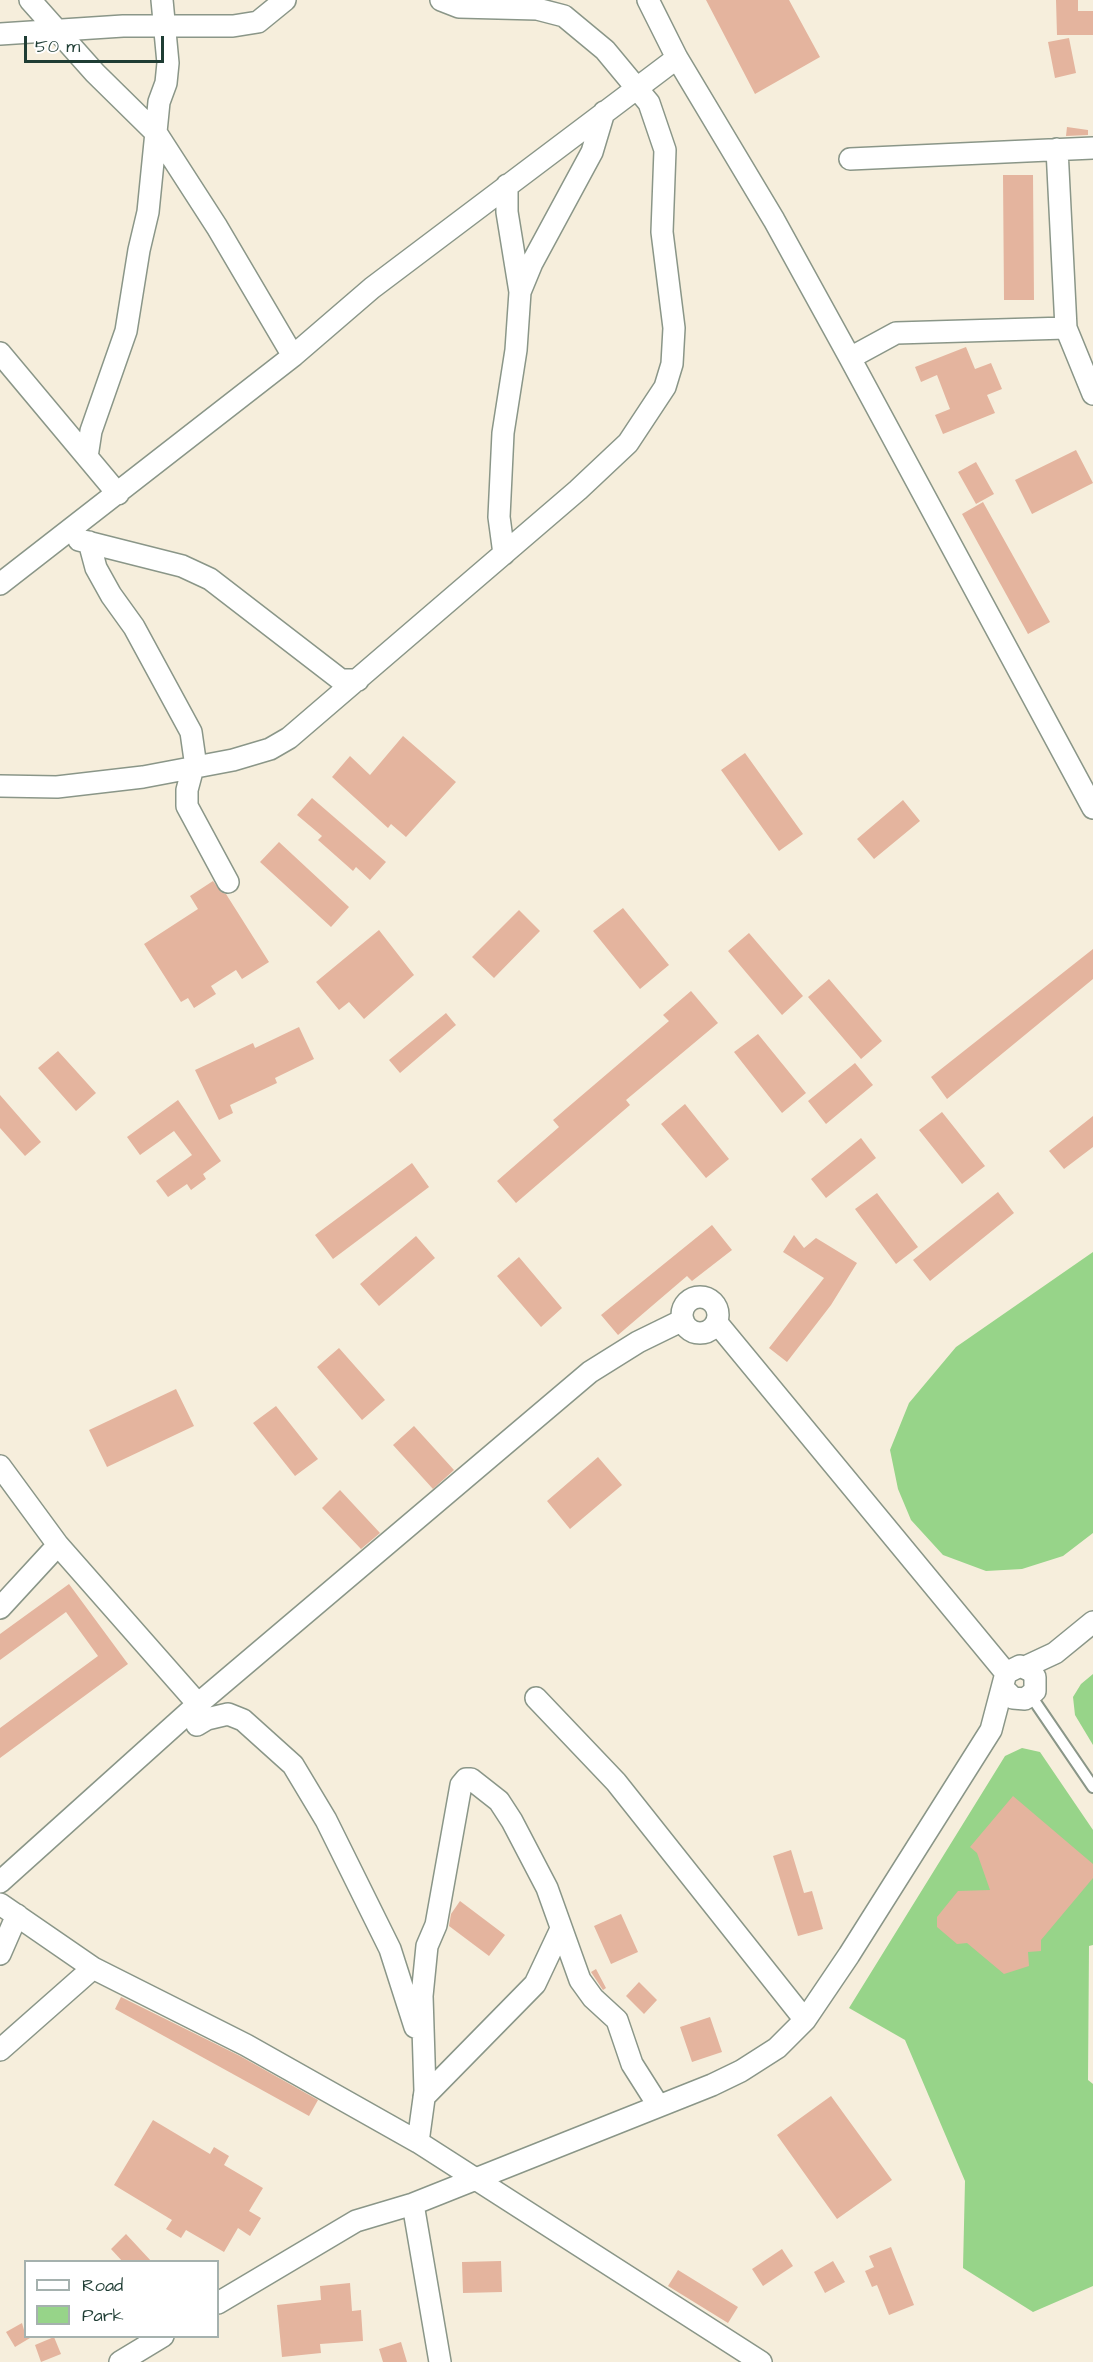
<!DOCTYPE html>
<html>
<head>
<meta charset="utf-8">
<style>
  body { margin:0 }
  #map { position:relative; width:1093px; height:2362px; overflow:hidden; background:#f6eedc; font-family:"Architects Daughter",sans-serif }
  canvas { display:block }
  .legend { position:absolute; left:24px; top:2260px; width:195px; height:78px; box-sizing:border-box; background:#fff; border:2px solid #a5b1ae; margin:0; padding:8px 10px; list-style:none; font-size:18px; color:#1f3d34 }
  .legend li { display:flex; align-items:center; gap:12px; height:30px }
  .legend b { width:30px; border:2px solid #a5b1ae }
  .scale { position:absolute; left:24px; top:36px; width:140px; height:27px; box-sizing:border-box; border:3px solid #1f3d34; border-top:0; padding-left:8px; font-size:18px; line-height:21px; white-space:nowrap; color:#1f3d34; -webkit-text-stroke:4px #fff; paint-order:stroke }
</style>
</head>
<body>
<div id="map">
<canvas width="1093" height="2362"></canvas>
<ul class="legend">
<li><b style="height:8px;background:#fff"></b>Road</li>
<li><b style="height:16px;background:#97d489"></b>Park</li>
</ul>
<div class="scale">50 m</div>
</div>
<script>
const c = document.querySelector('canvas').getContext('2d');
c.lineJoin = 'round';
function paint(path, color) { c.fillStyle = color; c.fill(path, 'evenodd'); }
const toPath = rows => new Path2D(rows.map(r => 'M' + r).join(''));
function strokePath(path, color, width, dash) { c.strokeStyle = color; c.lineWidth = width; c.lineCap = dash ? 'butt' : 'round'; c.setLineDash(dash || []); c.stroke(path); }
paint(toPath([
  [1093,1252,1093,1533,1063,1556,1022,1569,986,1571,943,1555,911,1520,898,1489,890,1450,909,1403,956,1347],
  [1093,1674,1093,1745,1075,1715,1073,1697,1081,1684],
  [1022,1748,1040,1752,1093,1830,1093,1945,1089,1946,1088,2080,1093,2084,1093,2286,1033,2312,963,2268,965,2181,905,2040,849,2008,1005,1756]
]), '#97d489');
paint(toPath([
  [706,0,789,0,820,57,755,94],
  [1056,0,1078,0,1078,11,1093,11,1093,35,1057,35],
  [1069,38,1076,73,1055,78,1048,42],
  [1067,127,1088,130,1088,135,1066,136],
  [1003,175,1033,175,1034,300,1004,300],
  [966,347,975,369,991,363,1002,389,987,395,995,413,943,434,935,415,950,409,937,375,921,382,915,367],
  [1076,450,1093,483,1032,514,1015,480],
  [976,462,994,494,976,504,958,472],
  [983,502,1050,622,1028,634,962,514],
  [403,736,456,782,406,837,391,824,388,828,332,777,350,756,370,775],
  [745,753,803,834,779,851,721,770],
  [312,798,386,862,370,880,356,867,353,871,318,840,322,836,297,815],
  [903,800,920,821,874,859,857,839],
  [279,842,349,907,331,927,260,862],
  [213,881,221,892,226,894,269,962,242,979,236,970,211,986,216,994,194,1008,188,998,181,1002,144,944,198,909,190,896],
  [623,908,669,965,640,989,593,931],
  [519,910,540,931,494,978,472,957],
  [379,930,414,975,364,1019,349,1002,339,1010,316,982],
  [749,933,803,996,782,1015,728,951],
  [1093,949,1093,979,947,1099,931,1077],
  [829,979,882,1041,861,1059,808,997],
  [691,991,718,1023,626,1100,630,1105,516,1203,497,1181,559,1127,553,1120,669,1021,663,1015],
  [446,1013,456,1025,400,1073,389,1060],
  [299,1027,314,1059,275,1078,277,1083,230,1105,233,1113,219,1120,195,1070,253,1043,255,1048],
  [758,1034,806,1093,782,1113,734,1052],
  [58,1051,96,1093,76,1111,38,1068],
  [855,1063,873,1085,826,1124,808,1101],
  [0,1095,41,1142,25,1156,0,1128],
  [178,1100,221,1161,203,1174,206,1179,191,1190,187,1184,168,1197,156,1181,192,1155,174,1131,140,1155,127,1137],
  [685,1104,729,1159,706,1178,661,1124],
  [942,1112,985,1166,962,1184,919,1130],
  [1093,1116,1093,1147,1064,1169,1049,1151],
  [861,1138,876,1158,826,1198,811,1179],
  [412,1163,429,1187,333,1259,315,1235],
  [998,1192,1014,1213,930,1281,913,1260],
  [877,1193,918,1247,896,1264,855,1209],
  [712,1225,732,1250,692,1281,687,1276,618,1335,601,1315],
  [794,1235,804,1248,816,1238,857,1263,831,1305,787,1362,769,1348,824,1278,783,1252],
  [416,1236,435,1258,379,1306,360,1284],
  [519,1257,562,1308,541,1327,497,1276],
  [339,1348,385,1400,362,1420,317,1367],
  [176,1389,194,1426,107,1467,89,1430],
  [276,1406,318,1459,295,1476,253,1423],
  [414,1426,454,1470,433,1489,393,1445],
  [598,1457,622,1485,570,1529,547,1501],
  [340,1490,380,1533,361,1549,322,1508],
  [69,1584,128,1664,0,1758,0,1728,98,1656,66,1612,0,1660,0,1634],
  [1013,1796,1093,1864,1093,1878,1041,1940,1041,1951,1028,1952,1029,1966,1004,1974,967,1943,957,1944,937,1927,937,1917,958,1891,990,1890,977,1853,970,1847],
  [791,1850,804,1893,812,1891,823,1929,798,1936,773,1856],
  [460,1901,505,1935,489,1956,449,1926,451,1914],
  [621,1914,638,1952,611,1964,594,1926],
  [596,1969,606,1988,603,1990,591,1972],
  [639,1982,657,2000,644,2014,626,1996],
  [121,1997,240,2056,318,2100,309,2116,115,2009],
  [710,2017,722,2052,692,2062,680,2027],
  [831,2096,892,2180,837,2219,777,2135],
  [153,2120,210,2154,214,2147,229,2156,224,2165,263,2188,249,2211,261,2218,250,2236,238,2228,224,2252,186,2230,181,2238,166,2229,172,2220,114,2185],
  [126,2234,152,2262,123,2262,111,2249],
  [891,2247,914,2305,889,2315,877,2285,872,2287,865,2271,874,2267,869,2256],
  [782,2249,793,2266,763,2286,752,2269],
  [501,2261,502,2292,463,2293,462,2262],
  [833,2261,845,2282,825,2293,814,2272],
  [678,2270,738,2307,728,2323,668,2286],
  [350,2283,352,2311,361,2310,363,2341,320,2344,321,2353,282,2357,277,2305,321,2300,320,2286],
  [22,2323,26,2337,30,2338,15,2347,6,2332],
  [54,2337,61,2354,41,2362,35,2345],
  [401,2342,407,2362,383,2362,379,2349]
]), '#e4b49e');
const service = toPath([
  [1031,1696,1093,1787]
]);
const minor = toPath([
  [30,0,95,73,157,134,217,227,293,356],
  [648,0,677,58,774,220,850,358,1093,808],
  [0,34,123,26,233,26,258,22,285,0],
  [1057,149,1066,328,1093,394],
  [850,159,1093,148],
  [507,185,507,212,520,292],
  [0,353,118,494],
  [850,358,896,333,1066,328],
  [87,457,91,431,126,331,139,250,148,212,159,102,166,83,168,63,162,0],
  [79,540,182,566,210,579,341,680,358,680],
  [89,542,96,568,111,595,134,627,191,732,195,760,187,790,187,806,228,882],
  [504,554,499,517,503,433,516,350,520,292,532,263,592,152,604,112],
  [0,584,293,356,372,288,677,58],
  [0,786,57,787,143,777,233,760,270,749,289,738,578,490,628,443,665,387,672,364,674,328,662,232,665,150,649,103,605,50,564,16,537,9,459,7,441,0],
  '682 1315a18 18 0 1 1 36 0a18 18 0 1 1-36 0Z',
  [717,1323,1006,1673],
  [0,1466,58,1545,198,1704,197,1719],
  [0,1608,58,1545],
  [1025,1667,1055,1653,1093,1622],
  [536,1698,616,1782,805,2020],
  [197,1725,207,1719,228,1714,243,1720,293,1765,326,1820,390,1949,415,2027],
  [0,1882,198,1704,590,1372,638,1342,683,1320],
  [0,1904,93,1968,246,2045,418,2142,761,2362],
  [0,1954,17,1915],
  [0,2050,93,1968],
  [424,2097,535,1984,560,1931],
  [418,2142,425,2091,422,1996,427,1946,436,1925,461,1785,466,1779,471,1779,499,1801,512,1821,547,1888,580,1980,593,1998,617,2020,632,2064,658,2105],
  [413,2204,440,2362],
  [218,2303,356,2221,413,2204,712,2085,741,2071,777,2048,805,2020,849,1955,991,1730,1006,1673,1020,1666,1031,1671,1035,1677,1035,1691,1025,1699,1013,1698,1004,1689],
  [120,2362,163,2336]
]);
strokePath(service, '#8a9688', 14);
strokePath(minor, '#8a9688', 24);
strokePath(service, '#fff', 10);
strokePath(minor, '#fff', 21);
</script>
</body>
</html>
